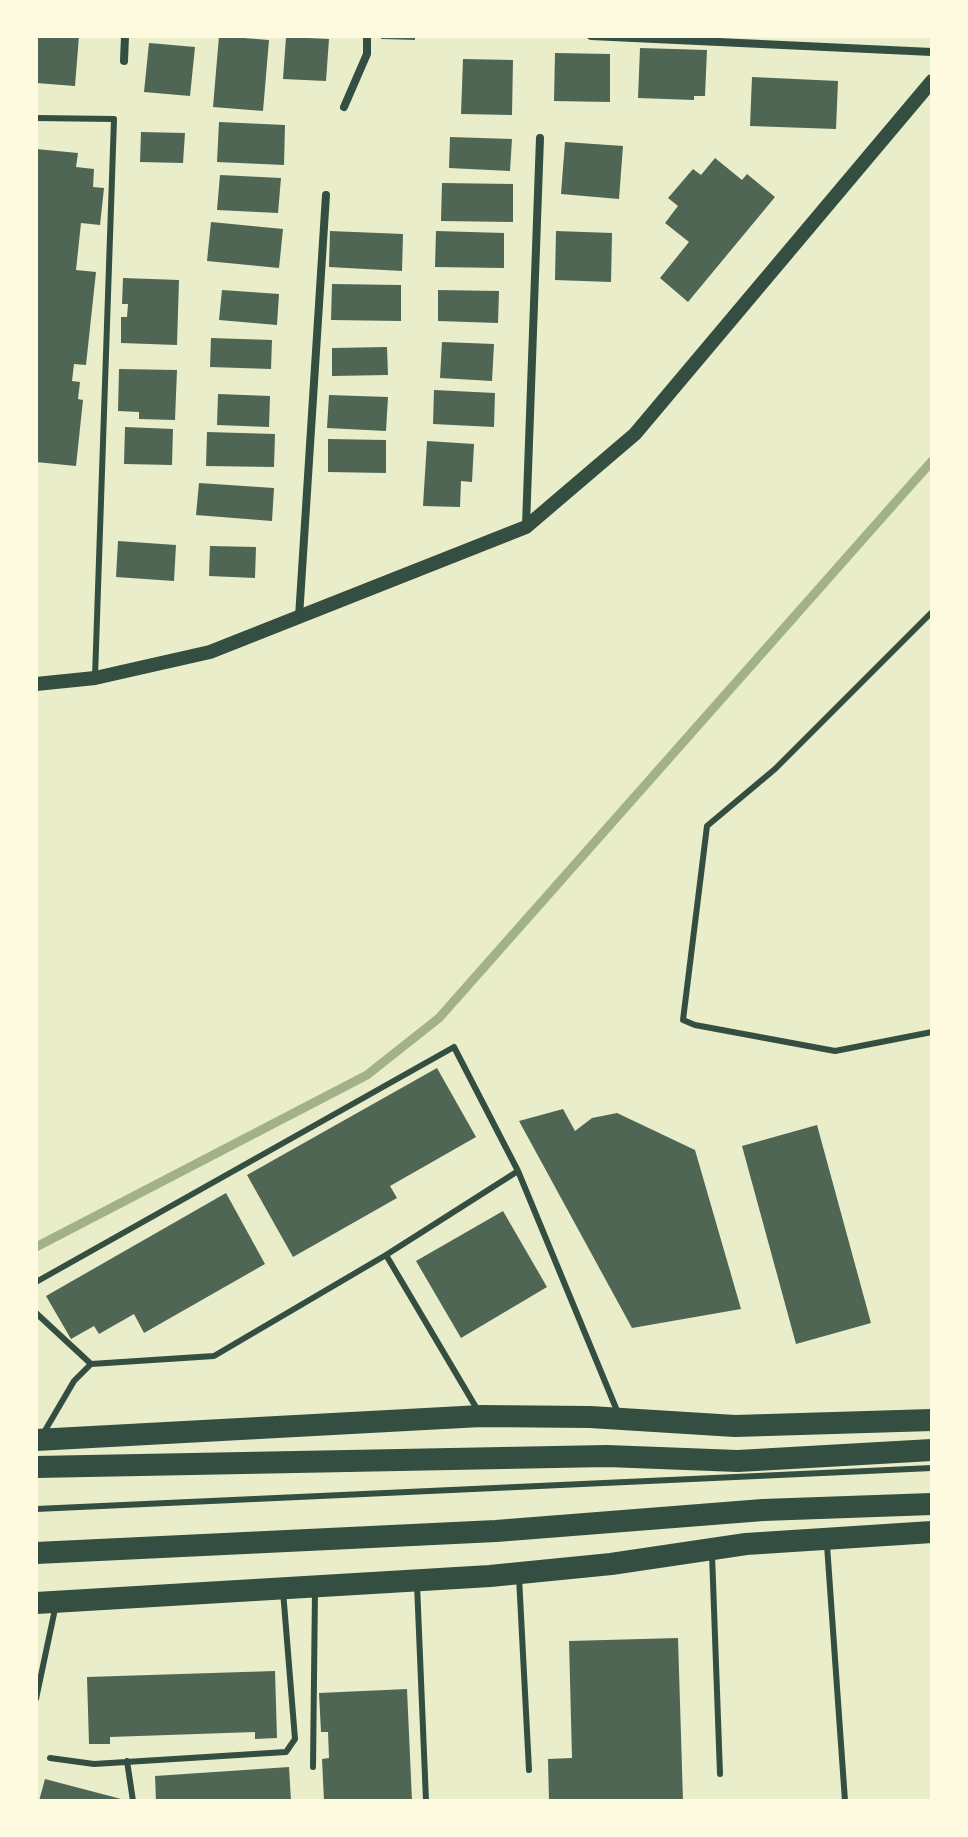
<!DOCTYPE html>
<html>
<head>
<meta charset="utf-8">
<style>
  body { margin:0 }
  #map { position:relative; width:968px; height:1837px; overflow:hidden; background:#e9edc9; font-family:Karla,sans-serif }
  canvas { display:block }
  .frame { position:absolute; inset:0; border:38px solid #fefae0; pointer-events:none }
</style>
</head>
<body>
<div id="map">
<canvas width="968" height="1837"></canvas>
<div class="frame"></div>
</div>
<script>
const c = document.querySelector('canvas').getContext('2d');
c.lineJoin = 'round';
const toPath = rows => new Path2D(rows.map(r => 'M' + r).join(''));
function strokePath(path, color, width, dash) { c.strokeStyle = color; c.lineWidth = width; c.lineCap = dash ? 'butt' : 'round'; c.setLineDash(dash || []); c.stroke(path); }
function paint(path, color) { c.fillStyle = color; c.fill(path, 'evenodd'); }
strokePath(toPath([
  [36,1247,367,1075,439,1018,932,461]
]), '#a3b18a', 9);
paint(toPath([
  [36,36,79,36,75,86,36,83],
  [219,36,269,40,263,111,213,107],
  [381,36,415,36,415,40,381,39],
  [286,37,329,39,326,81,283,79],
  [149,43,195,47,190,96,144,92],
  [640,48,707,50,705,96,694,96,694,100,638,98],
  [555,53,610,54,610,102,554,101],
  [463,59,513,60,512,115,461,114],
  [752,77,838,81,836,129,750,126],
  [219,122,285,125,284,165,217,162],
  [141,132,185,133,183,163,140,162],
  [450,137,512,139,510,171,449,168],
  [565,142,623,146,619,199,561,194],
  [36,149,78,153,76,167,94,169,93,187,104,188,100,225,81,223,76,270,96,272,86,365,74,364,72,381,80,382,78,399,83,400,76,466,36,462],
  [715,158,742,180,747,174,775,197,688,302,660,278,689,242,665,223,678,206,668,198,693,169,701,175],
  [220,175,281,178,278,213,217,210],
  [442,183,513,184,513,222,441,221],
  [211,222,283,229,279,268,207,261],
  [330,231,403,234,402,271,329,267],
  [436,231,504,233,504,268,435,267],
  [556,231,612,233,611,282,555,280],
  [123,278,179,280,177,345,121,343,121,317,127,317,128,304,122,304],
  [332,284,401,285,401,321,331,320],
  [222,290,279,294,277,325,219,320],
  [438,290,499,291,498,323,438,321],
  [211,338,272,340,271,369,210,367],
  [442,342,494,344,492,381,440,378],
  [387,347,388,375,332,376,332,348],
  [119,369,177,370,175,420,139,419,139,412,118,411],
  [434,390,495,393,494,427,433,424],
  [218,394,270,396,269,427,217,425],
  [329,395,388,397,386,431,327,428],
  [125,427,173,429,172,465,124,464],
  [207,432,275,434,274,467,206,466],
  [328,439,386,440,386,473,328,472],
  [427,441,474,444,472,482,461,481,460,507,423,506],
  [199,483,274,488,272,521,196,515],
  [118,541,176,545,174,581,116,577],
  [210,546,256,547,255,578,209,576],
  [437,1068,476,1137,390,1186,397,1198,293,1257,247,1175],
  [563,1109,575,1131,592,1118,617,1113,695,1150,741,1309,632,1328,519,1121],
  [817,1125,871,1323,796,1344,742,1146],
  [226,1193,265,1264,144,1333,134,1314,99,1334,94,1326,71,1339,46,1296],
  [503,1211,547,1287,461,1338,416,1261],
  [678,1638,683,1801,549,1801,548,1759,572,1758,569,1641],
  [275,1671,277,1738,255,1739,255,1732,110,1737,110,1744,89,1744,87,1677],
  [407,1689,412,1801,324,1801,322,1759,329,1758,328,1732,321,1732,319,1693],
  [289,1767,291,1801,156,1801,155,1776],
  [45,1779,125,1800,125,1801,39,1801]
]), '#4f6655');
strokePath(toPath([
  [36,118,114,119,95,677],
  [932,612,775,769,707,826,683,1020,695,1025,835,1051,932,1032],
  [36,1282,454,1047,518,1171],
  [36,1313,91,1364],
  [477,1409,386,1255,518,1171,618,1413],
  [43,1434,74,1381,91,1364,214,1356,386,1255],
  [36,1509,932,1468],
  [827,1545,845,1801],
  [712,1554,720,1774],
  [519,1577,529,1770],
  [417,1584,426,1801],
  [36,1699,55,1609],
  [50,1758,94,1764,286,1752,295,1739,283,1591],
  [127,1761,133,1801],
  [313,1767,315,1590]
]), '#344e41', 6);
strokePath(toPath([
  [591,36,932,52],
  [124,61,125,36],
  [344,107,367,54,367,36],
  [526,525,540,138],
  [299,617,326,195]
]), '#344e41', 8);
strokePath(toPath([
  [36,684,95,678,210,652,526,527,635,434,932,81]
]), '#344e41', 14);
strokePath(toPath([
  [36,1440,481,1416,590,1417,735,1426,932,1420],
  [36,1467,607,1456,738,1461,932,1450],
  [36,1553,496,1531,763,1510,932,1504],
  [36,1603,490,1576,611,1564,746,1544,932,1532]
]), '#344e41', 22);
</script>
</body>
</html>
